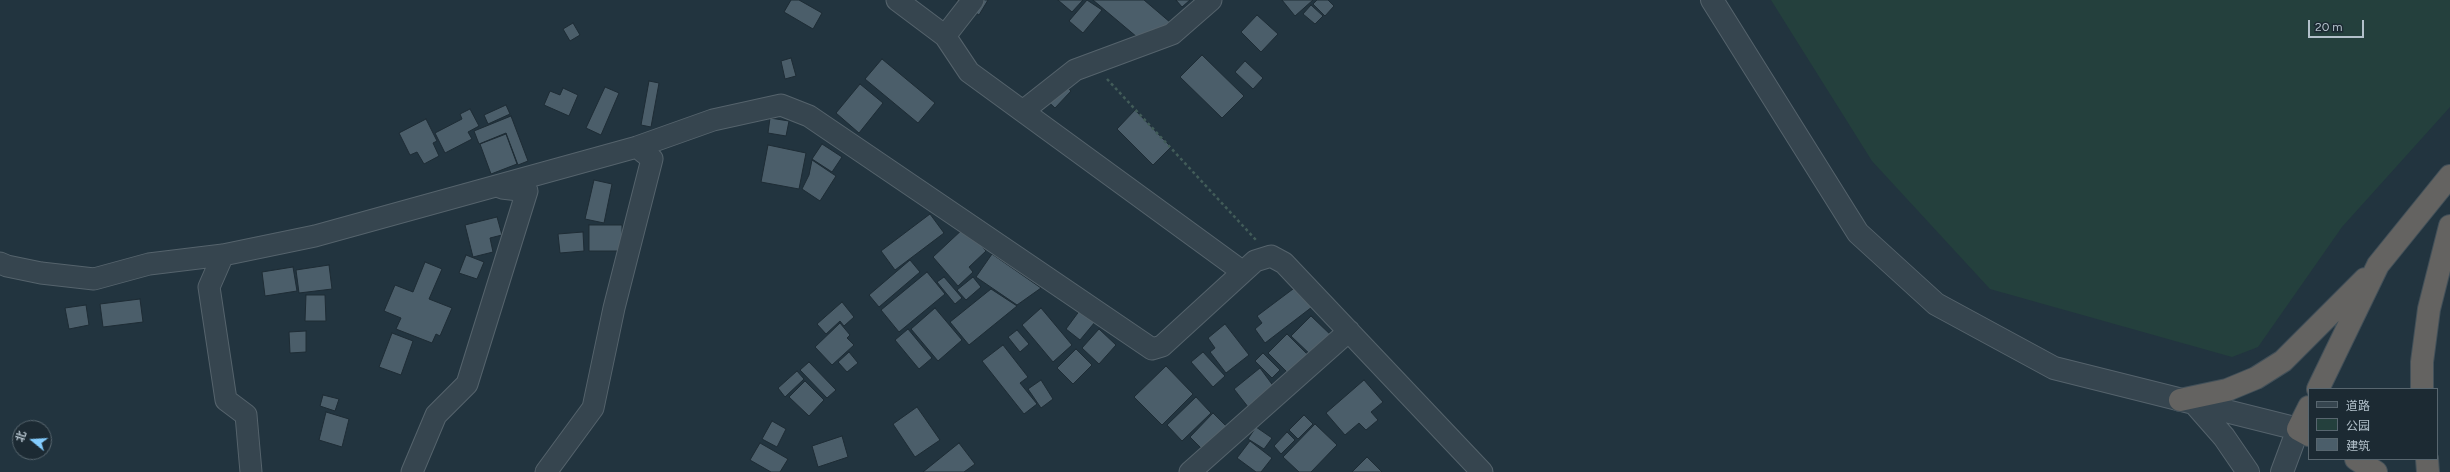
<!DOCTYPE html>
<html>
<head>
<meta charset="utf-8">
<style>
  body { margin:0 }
  #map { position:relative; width:2450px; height:472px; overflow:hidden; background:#22343f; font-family:Figtree,"Noto Sans SC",sans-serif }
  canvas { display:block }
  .legend { position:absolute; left:2308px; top:388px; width:130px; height:72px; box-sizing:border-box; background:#1c2a33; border:1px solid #58666f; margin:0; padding:5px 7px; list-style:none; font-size:12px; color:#b2c0ca }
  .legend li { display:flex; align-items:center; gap:8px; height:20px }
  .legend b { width:20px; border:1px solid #58666f }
  .north { position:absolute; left:12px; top:420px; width:40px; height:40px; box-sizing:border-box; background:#1c2a33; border:1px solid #58666f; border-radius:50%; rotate:288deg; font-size:11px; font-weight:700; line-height:16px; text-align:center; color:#b2c0ca }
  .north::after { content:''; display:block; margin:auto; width:14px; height:18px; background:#83ccfe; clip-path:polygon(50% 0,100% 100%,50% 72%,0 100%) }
  .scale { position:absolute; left:2308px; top:20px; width:56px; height:18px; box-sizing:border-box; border:2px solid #b2c0ca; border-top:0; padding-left:5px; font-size:12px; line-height:14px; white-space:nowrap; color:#b2c0ca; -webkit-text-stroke:3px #1c2a33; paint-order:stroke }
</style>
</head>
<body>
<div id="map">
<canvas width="2450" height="472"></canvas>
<ul class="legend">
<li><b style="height:5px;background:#36454f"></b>道路</li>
<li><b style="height:11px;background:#24403d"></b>公园</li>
<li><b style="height:11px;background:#4b5e6a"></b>建筑</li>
</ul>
<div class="north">北</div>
<div class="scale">20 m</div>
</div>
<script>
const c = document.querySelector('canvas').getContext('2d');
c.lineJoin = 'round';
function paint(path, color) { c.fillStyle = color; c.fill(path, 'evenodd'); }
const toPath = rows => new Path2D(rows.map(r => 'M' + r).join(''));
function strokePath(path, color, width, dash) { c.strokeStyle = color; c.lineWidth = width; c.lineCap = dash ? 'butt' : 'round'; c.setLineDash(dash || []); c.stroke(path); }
paint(toPath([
  [1771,0,2450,0,2450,107,2342,227,2258,347,2232,357,1990,289,1872,161]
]), '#24403d');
const building = toPath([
  [791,0,799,0,822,13,813,29,784,12,791,0],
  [956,0,988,0,979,15,956,0],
  [1058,0,1083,0,1072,12,1058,0],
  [1087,0,1102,10,1083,33,1069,21,1087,0],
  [1093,0,1144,0,1171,23,1150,48,1093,0],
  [1176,0,1190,0,1182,7,1176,0],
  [1282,0,1313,0,1295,16,1282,0],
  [1317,0,1328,0,1334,6,1325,16,1313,4,1317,0],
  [1311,5,1323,16,1315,24,1303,14,1311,5],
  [1257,15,1278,34,1261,52,1241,32,1257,15],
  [573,23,580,35,570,41,563,29,573,23],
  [1202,55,1244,96,1222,118,1180,77,1202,55],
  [791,58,796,76,785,79,781,61,791,58],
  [882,59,935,103,918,123,865,79,882,59],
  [1245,61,1263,78,1253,89,1235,72,1245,61],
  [1054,75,1071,91,1055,108,1038,92,1054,75],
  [649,81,659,83,651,127,641,125,649,81],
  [860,84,883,103,859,133,836,113,860,84],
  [605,87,619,93,601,135,586,128,605,87],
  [563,88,578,95,569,116,544,105,550,91,560,95,563,88],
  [506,105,510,114,488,124,484,115,506,105],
  [470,109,479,126,468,132,472,139,445,153,435,133,462,119,460,114,470,109],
  [1135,110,1171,147,1153,165,1117,129,1135,110],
  [511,116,528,161,518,165,506,133,479,144,474,131,511,116],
  [770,118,789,121,786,136,768,133,770,118],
  [426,119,437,141,433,143,439,156,424,164,417,152,410,155,399,133,426,119],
  [506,134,517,164,491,174,480,144,506,134],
  [822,144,842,157,832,172,812,159,822,144],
  [768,145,806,153,799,189,761,182,768,145],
  [812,160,836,176,820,201,802,189,809,175,812,160],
  [594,180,612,184,604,223,585,219,594,180],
  [930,214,944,233,895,270,881,251,930,214],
  [497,217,502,235,490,238,493,252,473,257,465,225,497,217],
  [589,225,622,225,622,251,589,251,589,225],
  [965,227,986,251,969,267,973,272,958,286,933,257,965,227],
  [583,232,584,251,560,253,558,234,583,232],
  [992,254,1041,288,1017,305,976,277,992,254],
  [466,255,484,262,477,279,459,273,466,255],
  [910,260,920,272,879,307,869,295,910,260],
  [425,262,442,269,429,299,452,308,440,336,436,334,432,343,396,329,401,318,384,311,395,285,413,292,425,262],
  [329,265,332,289,299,293,296,270,329,265],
  [293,267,297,291,265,296,262,272,293,267],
  [927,272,945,294,899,332,881,310,927,272],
  [944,277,962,298,955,304,937,282,944,277],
  [973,277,981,287,966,300,957,290,973,277],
  [1297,286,1312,307,1265,343,1255,329,1262,323,1257,316,1297,286],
  [991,289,1017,306,969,345,950,322,991,289],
  [306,295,325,295,326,321,305,321,306,295],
  [140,299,143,322,103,327,100,304,140,299],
  [842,302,854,317,844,326,840,321,826,334,817,324,842,302],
  [86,305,89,325,69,329,65,308,86,305],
  [935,308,962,340,938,361,911,329,935,308],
  [1041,308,1072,345,1053,362,1022,325,1041,308],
  [1080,310,1095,322,1080,340,1066,329,1080,310],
  [1311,316,1334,338,1314,358,1291,336,1311,316],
  [840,323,850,335,847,338,854,345,832,365,815,347,840,323],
  [1225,324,1249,355,1226,373,1210,352,1215,348,1208,338,1225,324],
  [908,329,932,358,919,369,895,340,908,329],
  [1099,329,1116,345,1099,364,1082,348,1099,329],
  [1017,330,1029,344,1020,352,1008,337,1017,330],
  [306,331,306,352,290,353,289,332,306,331],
  [392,333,413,341,401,375,379,367,392,333],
  [1287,334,1310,357,1291,376,1268,353,1287,334],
  [1003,345,1028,377,1020,383,1037,404,1024,414,982,361,1003,345],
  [1076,349,1092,365,1073,384,1057,368,1076,349],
  [849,352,858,363,847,372,838,362,849,352],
  [1203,352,1225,376,1213,387,1191,362,1203,352],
  [1263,353,1280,370,1272,378,1255,361,1263,353],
  [809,362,836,390,827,398,800,370,809,362],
  [1166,366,1193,394,1162,425,1134,397,1166,366],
  [1260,368,1277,391,1252,412,1234,389,1260,368],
  [797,371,804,379,785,397,778,388,797,371],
  [1041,380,1053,399,1041,408,1028,389,1041,380],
  [1364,380,1383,402,1371,412,1378,420,1366,430,1359,423,1345,435,1326,413,1364,380],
  [805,381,824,400,809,416,789,397,805,381],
  [323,395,339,399,335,411,320,406,323,395],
  [1196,397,1211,413,1182,441,1167,425,1196,397],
  [917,407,940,440,915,457,893,424,917,407],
  [326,412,349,419,342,447,319,440,326,412],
  [1213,413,1231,431,1208,455,1190,437,1213,413],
  [1304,415,1313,424,1298,439,1289,430,1304,415],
  [772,421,786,429,777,447,762,439,772,421],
  [1315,424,1337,445,1311,472,1299,472,1283,457,1315,424],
  [1256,427,1272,438,1264,449,1248,439,1256,427],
  [1287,432,1295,440,1281,454,1274,446,1287,432],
  [842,436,848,457,818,467,812,446,842,436],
  [1250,441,1272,458,1261,472,1256,472,1237,458,1250,441],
  [760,443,788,459,780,472,771,472,750,460,760,443],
  [959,443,975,464,964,472,923,472,959,443],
  [1367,457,1382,472,1352,472,1367,457]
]);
paint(building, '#4b5e6a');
strokePath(building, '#1e2c35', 1);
const minor = toPath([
  [897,0,945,36,969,72,1243,272],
  [945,36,973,0],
  [1023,111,1075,70,1172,34,1211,0],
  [223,255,209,287,226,400,246,415,251,472],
  [0,263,7,266,41,273,94,279,149,264,223,255,315,236,637,147,713,120,781,105,809,116,1152,349,1162,346,1255,261,1271,256,1284,263,1482,472],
  [412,472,436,415,467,384,527,191,502,188],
  [546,472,593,408,614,308,652,159,637,147],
  [1190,472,1349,331]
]);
const tertiary = toPath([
  [1712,0,1858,233,1936,304,2054,368,2298,429,2282,472],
  [2195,404,2224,437,2248,472]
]);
const trunk = toPath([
  [2318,389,2378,265,2450,176],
  [2422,389,2422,362,2429,309,2450,226],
  [2180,400,2227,390,2256,378,2283,361,2365,279],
  [2309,407,2298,429,2309,435],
  [2356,459,2376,472],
  [2427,459,2428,472]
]);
strokePath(minor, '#55636c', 23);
strokePath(tertiary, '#55636c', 24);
strokePath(trunk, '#425059', 24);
strokePath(toPath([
  [1107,79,1256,240]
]), '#425c59', 2.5, [3, 3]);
strokePath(minor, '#36454f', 21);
strokePath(tertiary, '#36454f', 22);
strokePath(trunk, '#646361', 22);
</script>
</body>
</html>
